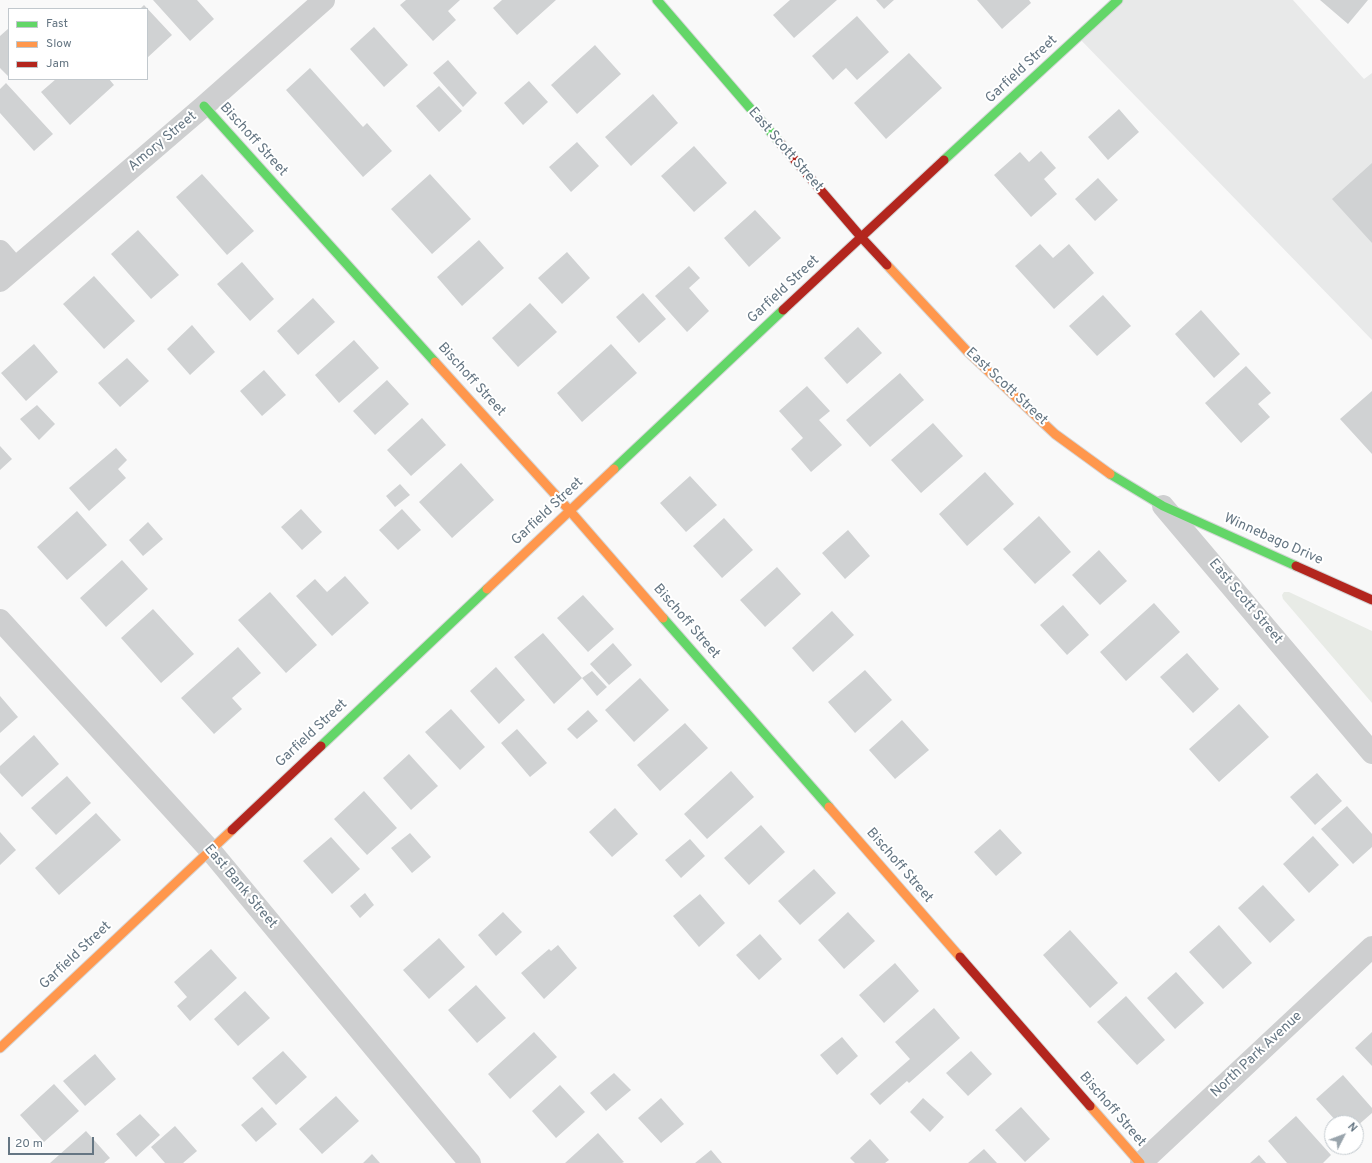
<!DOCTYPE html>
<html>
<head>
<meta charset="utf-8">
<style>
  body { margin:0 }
  #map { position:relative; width:1372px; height:1163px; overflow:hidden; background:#f9f9f9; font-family:Overpass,sans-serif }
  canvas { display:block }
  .legend { position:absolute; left:8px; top:8px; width:140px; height:72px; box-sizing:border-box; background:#fff; border:1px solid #c1c8cd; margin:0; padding:5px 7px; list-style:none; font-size:12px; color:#657683 }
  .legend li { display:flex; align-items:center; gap:8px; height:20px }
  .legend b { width:20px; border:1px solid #c1c8cd }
  .north { position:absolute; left:1324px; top:1115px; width:40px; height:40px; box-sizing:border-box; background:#fff; border:1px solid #c1c8cd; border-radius:50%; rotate:48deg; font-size:11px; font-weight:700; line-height:16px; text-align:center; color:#657683 }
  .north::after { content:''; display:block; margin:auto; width:14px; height:18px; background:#99a4ac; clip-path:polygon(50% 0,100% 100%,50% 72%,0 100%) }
  .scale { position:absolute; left:8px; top:1137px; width:86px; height:18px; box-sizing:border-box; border:2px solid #657683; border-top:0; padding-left:5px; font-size:12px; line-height:14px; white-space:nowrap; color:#657683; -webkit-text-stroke:3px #fff; paint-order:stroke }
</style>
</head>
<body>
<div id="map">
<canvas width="1372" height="1163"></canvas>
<ul class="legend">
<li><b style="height:5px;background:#63d668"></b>Fast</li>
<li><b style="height:5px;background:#ff974d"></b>Slow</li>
<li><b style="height:5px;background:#b3261e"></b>Jam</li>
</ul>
<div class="north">N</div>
<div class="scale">20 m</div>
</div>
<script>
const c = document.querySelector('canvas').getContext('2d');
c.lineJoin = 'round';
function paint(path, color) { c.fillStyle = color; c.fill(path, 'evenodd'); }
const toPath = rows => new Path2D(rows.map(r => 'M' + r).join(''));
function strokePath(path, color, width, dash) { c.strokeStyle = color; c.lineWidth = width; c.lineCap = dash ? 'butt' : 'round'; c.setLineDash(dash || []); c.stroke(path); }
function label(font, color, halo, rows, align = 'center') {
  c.font = font + ' Overpass,sans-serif'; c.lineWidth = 4; c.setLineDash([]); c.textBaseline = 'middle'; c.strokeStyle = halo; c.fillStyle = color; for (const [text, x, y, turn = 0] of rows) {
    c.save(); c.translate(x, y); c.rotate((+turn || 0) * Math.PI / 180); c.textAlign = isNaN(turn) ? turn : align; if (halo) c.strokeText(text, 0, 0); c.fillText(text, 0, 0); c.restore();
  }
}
paint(toPath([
  [1118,0,1293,0,1364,79,1372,73,1372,340,1078,37]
]), '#e8e9e9');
paint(toPath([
  [1284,592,1289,592,1372,631,1372,703,1283,599,1282,595]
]), '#e8ebe6');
paint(toPath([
  [153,0,197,0,214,19,190,41],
  [406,0,460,0,448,11,456,20,433,41,400,5],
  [502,0,556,0,517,35,493,8],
  [790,0,837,0,794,38,773,15],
  [876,0,894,0,884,9],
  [977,0,1029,0,1031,3,1002,29],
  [1320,0,1368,0,1348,24],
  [144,5,172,35,147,58,147,9,140,9],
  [857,16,889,52,857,80,846,68,833,80,812,56],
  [374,27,408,65,384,87,350,49],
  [9,28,9,77,0,68,0,36],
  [595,45,621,74,577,114,551,85],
  [909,53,942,88,886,139,854,103],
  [448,60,477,93,463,107,433,73],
  [310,68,363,127,367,123,392,151,363,177,286,90],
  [56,79,109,79,114,85,70,125,41,92],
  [529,81,548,102,523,125,504,103],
  [6,83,53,134,34,151,0,113,0,89],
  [439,86,462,111,439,132,416,106],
  [653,94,678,123,631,166,605,137],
  [1119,109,1139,132,1108,160,1088,137],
  [577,142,599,166,571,192,549,167],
  [694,146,727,183,694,212,661,176],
  [1041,151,1056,168,1044,179,1057,194,1031,217,994,175,1020,152,1029,162],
  [1372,163,1372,243,1332,199],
  [202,174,254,231,227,255,176,197],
  [430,174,471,219,432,254,391,209],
  [1098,178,1118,200,1095,221,1075,199],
  [755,210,781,238,749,267,724,238],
  [138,230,179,275,151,299,111,254],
  [479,240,504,268,462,306,437,277],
  [1040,244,1053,258,1069,244,1094,273,1054,309,1015,266],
  [567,252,590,278,562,304,538,278],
  [242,262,274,299,250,321,217,284],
  [689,266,700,278,689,288,709,311,687,332,655,296],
  [94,276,135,321,104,349,63,304],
  [643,293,666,319,639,343,616,317],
  [1103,295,1131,326,1097,356,1069,326],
  [313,298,335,322,298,355,277,331],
  [530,303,557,332,518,367,492,338],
  [1201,310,1240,354,1214,378,1175,334],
  [192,325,215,352,190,375,167,349],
  [858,327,882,353,847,384,824,358],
  [354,340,379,368,339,403,315,375],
  [34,344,58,372,26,401,1,373],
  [611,344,637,373,582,422,557,393],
  [127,358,149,381,120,407,98,383],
  [1246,366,1271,393,1258,404,1270,417,1241,443,1205,403],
  [264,370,286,395,262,416,240,391],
  [900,373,924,400,870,447,846,420],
  [387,380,409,404,375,435,353,411],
  [807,386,830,411,819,420,842,445,811,472,791,449,803,438,779,411],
  [1372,391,1372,454,1340,419],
  [37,405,55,424,39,440,20,419],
  [422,418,446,445,411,476,387,450],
  [933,423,963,456,921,493,891,460],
  [0,446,12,459,0,470],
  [116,448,127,460,118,469,126,478,89,511,69,488],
  [461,463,494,500,452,538,419,502],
  [985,472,1014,504,967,546,939,514],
  [690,476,717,505,686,532,660,503],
  [400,484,410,495,395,507,386,496],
  [301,509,322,532,302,550,281,527],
  [402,509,421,530,398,550,379,530],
  [77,511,107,545,67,580,37,547],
  [1039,516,1071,552,1035,584,1003,549],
  [724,518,753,550,722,578,693,546],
  [148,522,163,539,143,556,129,540],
  [848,530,870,556,845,579,822,553],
  [1099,550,1127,581,1100,605,1072,575],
  [122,560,148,589,106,627,80,598],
  [777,567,801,594,765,627,740,600],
  [345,576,369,603,332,636,296,596,315,579,327,592],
  [270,592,317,645,286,673,238,620],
  [583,595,614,629,588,652,557,618],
  [1154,603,1180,632,1126,681,1100,652],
  [1063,605,1089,635,1067,655,1040,625],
  [153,609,194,654,161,683,121,638],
  [832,611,854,635,813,672,792,648],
  [543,633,582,678,554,704,514,657],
  [613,643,632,665,609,685,590,664],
  [238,647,261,673,232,698,242,709,214,734,181,698],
  [1187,653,1219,689,1193,713,1160,677],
  [496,667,525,700,499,724,470,691],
  [865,670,892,700,855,733,828,702],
  [592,671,607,687,597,696,582,678],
  [640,678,669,710,634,742,605,710],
  [0,696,18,717,0,733],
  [1239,704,1269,737,1219,782,1189,749],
  [451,709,485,747,460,770,425,732],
  [588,710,598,721,577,739,567,729],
  [902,720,929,750,895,779,869,750],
  [685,723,708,748,660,791,637,765],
  [517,729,547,763,530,777,501,743],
  [34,735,59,764,22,797,0,773,0,766],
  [409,754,438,786,411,810,383,778],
  [731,771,754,797,707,839,684,814],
  [1317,773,1342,801,1315,825,1290,797],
  [67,776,91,803,56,835,31,808],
  [364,791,397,828,367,855,334,819],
  [1347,806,1372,834,1372,847,1353,864,1321,829],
  [615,808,638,834,612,857,589,832],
  [96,813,121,840,59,895,35,868],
  [761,825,785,852,749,885,724,858],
  [1000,829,1022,853,996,876,974,852],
  [0,832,16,850,0,865],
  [410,833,431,857,412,873,391,848],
  [1313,836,1339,865,1309,893,1283,864],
  [331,837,360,869,332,894,303,861],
  [690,839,705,856,681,878,665,860],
  [814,869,836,893,800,925,778,901],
  [1263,885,1295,920,1270,943,1238,908],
  [365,893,374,905,360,918,350,906],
  [700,894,725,923,699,947,673,916],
  [503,912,522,932,496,956,478,935],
  [848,912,875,941,844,969,818,940],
  [1219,925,1252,963,1223,989,1189,952],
  [1070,930,1118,983,1090,1008,1043,955],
  [760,934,782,959,759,980,736,955],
  [439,938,465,967,429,999,403,970],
  [558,945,577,968,544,999,521,973,549,949,551,951],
  [211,949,237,978,190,1021,177,1006,187,997,174,982],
  [895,963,919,991,884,1023,859,995],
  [1176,972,1204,1003,1175,1029,1147,998],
  [476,985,506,1018,477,1043,448,1010],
  [245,991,270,1018,238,1046,214,1019],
  [1126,996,1165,1040,1137,1065,1097,1022],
  [934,1008,960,1038,909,1083,907,1081,880,1105,870,1094,910,1059,895,1042],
  [534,1032,557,1057,510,1099,488,1074],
  [1372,1032,1372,1066,1355,1048],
  [842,1037,858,1056,837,1075,820,1055],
  [283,1051,307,1077,276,1105,252,1078],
  [971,1051,992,1074,968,1096,946,1073],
  [95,1054,116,1079,85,1106,63,1081],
  [614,1073,631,1090,606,1111,590,1093],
  [1343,1075,1372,1108,1372,1113,1356,1127,1356,1123,1338,1123,1316,1099],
  [54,1084,79,1111,44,1142,20,1115],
  [560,1085,585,1112,556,1138,532,1111],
  [336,1096,359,1121,322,1154,299,1129],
  [661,1098,684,1124,661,1143,638,1118],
  [923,1098,944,1117,930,1132,910,1112],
  [262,1107,277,1124,256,1142,241,1125],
  [1021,1107,1050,1139,1025,1162,995,1130],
  [140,1114,160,1135,136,1157,116,1134],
  [1296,1116,1331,1155,1323,1163,1287,1163,1268,1141],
  [175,1126,197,1151,183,1163,165,1163,151,1147],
  [86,1131,110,1158,104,1163,50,1163],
  [598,1133,624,1162,622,1163,565,1163],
  [870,1139,889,1160,885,1163,855,1163,850,1158],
  [984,1149,997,1163,968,1163],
  [711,1150,722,1163,695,1163],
  [372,1154,380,1163,363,1163],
  [1259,1155,1266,1163,1250,1163]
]), '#d0d2d3');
const fast = toPath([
  [657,0,781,144],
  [204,106,435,362],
  [944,160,1118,0],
  [614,469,783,310],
  [1110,474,1163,506,1296,566],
  [663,618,829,807],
  [321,746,487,589]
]);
const slow = toPath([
  [887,265,967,351,1055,434,1110,474],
  [435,362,570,511,663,618],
  [487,589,614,469],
  [829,807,960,957],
  [0,1048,232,830],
  [1090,1106,1140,1163]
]);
const jam = toPath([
  [781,144,861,237,887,265],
  [783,310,944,160],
  [1296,566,1372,600],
  [232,830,321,746],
  [960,957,1090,1106]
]);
strokePath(fast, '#d5d6d7', 11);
strokePath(slow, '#d5d6d7', 11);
strokePath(jam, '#d5d6d7', 11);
strokePath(toPath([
  [0,251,15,268],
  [0,281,204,106,324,0],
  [1163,506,1372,753],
  [0,620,210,850,470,1163],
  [1141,1163,1372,947]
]), '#cecfd0', 22);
strokePath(fast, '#63d668', 9);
strokePath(slow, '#ff974d', 9);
strokePath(jam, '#b3261e', 9);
label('14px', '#657683', '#fff', [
  ["Garfield Street",1022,70,-43],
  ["Bischoff Street",253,140,48],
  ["Amory Street",163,142,-40],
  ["East Scott Street",785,150,49],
  ["Garfield Street",784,290,-43],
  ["Bischoff Street",471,380,48],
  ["East Scott Street",1006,387,43],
  ["Garfield Street",548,512,-43],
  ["Winnebago Drive",1273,540,24],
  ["East Scott Street",1245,602,50],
  ["Bischoff Street",686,622,49],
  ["Garfield Street",312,734,-43],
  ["Bischoff Street",899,866,49],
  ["East Bank Street",240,887,50],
  ["Garfield Street",76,956,-43],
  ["North Park Avenue",1257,1055,-43],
  ["Bischoff Street",1112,1110,49]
]);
</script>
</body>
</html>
